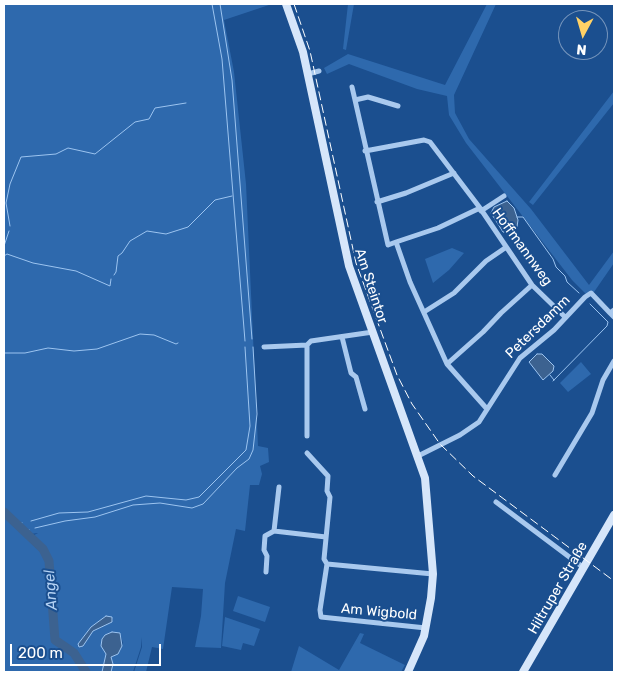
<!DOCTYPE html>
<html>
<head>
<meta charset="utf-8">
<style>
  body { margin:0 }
  #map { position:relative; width:618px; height:676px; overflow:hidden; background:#1b4f8f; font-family:Rubik,sans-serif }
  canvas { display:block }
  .frame { position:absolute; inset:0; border:5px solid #fff; pointer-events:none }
  .north { position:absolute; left:558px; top:10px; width:50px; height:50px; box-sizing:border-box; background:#1b4f8f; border:1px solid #7695bc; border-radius:50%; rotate:186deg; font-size:14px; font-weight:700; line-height:20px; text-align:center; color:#fff }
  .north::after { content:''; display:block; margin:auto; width:18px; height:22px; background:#ffd166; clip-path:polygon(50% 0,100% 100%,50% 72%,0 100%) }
  .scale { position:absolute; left:10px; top:644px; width:151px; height:22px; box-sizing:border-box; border:2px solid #fff; border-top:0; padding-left:6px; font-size:15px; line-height:18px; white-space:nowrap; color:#fff; -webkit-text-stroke:4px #1b4f8f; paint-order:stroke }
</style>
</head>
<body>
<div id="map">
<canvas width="618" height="676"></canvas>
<div class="frame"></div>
<div class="north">N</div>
<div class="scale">200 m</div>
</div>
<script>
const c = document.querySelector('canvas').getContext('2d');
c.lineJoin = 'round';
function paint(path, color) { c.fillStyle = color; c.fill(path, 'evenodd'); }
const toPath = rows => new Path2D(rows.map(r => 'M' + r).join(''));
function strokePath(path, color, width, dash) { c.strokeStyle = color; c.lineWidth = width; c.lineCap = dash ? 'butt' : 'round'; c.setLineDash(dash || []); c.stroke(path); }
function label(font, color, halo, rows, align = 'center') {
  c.font = font + ' Rubik,sans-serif'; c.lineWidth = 4; c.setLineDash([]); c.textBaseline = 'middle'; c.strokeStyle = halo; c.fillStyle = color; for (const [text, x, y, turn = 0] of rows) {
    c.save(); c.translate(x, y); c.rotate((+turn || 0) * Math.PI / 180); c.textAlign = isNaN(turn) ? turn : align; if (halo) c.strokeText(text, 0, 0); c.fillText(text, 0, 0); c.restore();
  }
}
paint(toPath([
  [4,4,272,4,224,20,234,72,246,184,258,446,268,448,269,462,260,466,262,474,259,485,250,485,245,531,236,529,225,583,221,648,195,647,201,616,203,589,172,587,163,649,152,647,146,672,134,672,142,647,141,637,141,647,133,672,111,672,113,664,111,657,120,651,123,643,120,633,112,632,105,635,106,654,102,672,4,672],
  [38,533,32,536,51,561,56,638,52,640,47,567,42,553,23,535],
  [113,619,112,622,93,631,81,647,79,646,91,628],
  [348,4,354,4,346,50,343,49],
  [487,4,496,4,454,95,455,113,469,139,531,209,589,285,614,251,614,263,594,292,587,295,572,280,466,143,449,115,447,96,417,89,349,64,327,74,324,68,348,54,445,85],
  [614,91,614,103,533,205,529,202],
  [452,248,464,253,449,270,433,283,425,259],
  [581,362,591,374,568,392,560,383],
  [238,596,270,607,265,622,233,611],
  [225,617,260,629,254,646,243,643,241,650,222,646],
  [360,633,364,634,360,643,405,665,401,672,291,672,299,646,339,670]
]), '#2e69ad');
const water = toPath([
  [507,201,514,208,518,220,517,227,508,233,503,232,491,213,494,207,507,201],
  [537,354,542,354,554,366,553,371,543,380,529,362,537,354],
  [106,616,112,617,112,622,93,631,83,646,79,647,78,644,91,627,106,616],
  [112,632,120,633,122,646,118,654,111,657,113,664,111,672,102,672,106,654,101,646,102,639,105,635,112,632]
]);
paint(water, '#3c6290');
strokePath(water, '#9cc4f0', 1);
strokePath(toPath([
  [212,4,222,59,245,341],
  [220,4,232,80,252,339],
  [517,217,523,217,553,259,556,267,565,276,567,282,579,293],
  [10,226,6,203,10,184,21,157,56,154,68,148,95,154,135,122,149,119,155,108,186,103],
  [4,246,9,231],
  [4,256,7,254,33,263,76,271,110,286,111,279],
  [114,275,116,272,118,256,122,253,130,241,147,231,166,234,188,227,215,200,232,196],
  [4,353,25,353,48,348,74,351,97,349,140,334,154,335,176,344,178,343],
  [550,375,554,380],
  [553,381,607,326,608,322,590,304],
  [31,521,59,513,88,512,146,496,186,500,199,497,246,450,250,426,245,347],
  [18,525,22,523],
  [35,528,65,521,95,517,133,505,160,503,192,508,203,504,237,468,249,459,253,450,257,414,253,347],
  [26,532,29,530]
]), '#9cc4f0', 1);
strokePath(toPath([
  [4,512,43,549,49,561,55,640,74,653,86,672]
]), '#3c6290', 9);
strokePath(toPath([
  [308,74,319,71],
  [352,87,355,100],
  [398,106,368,97,355,100,388,245,396,242,410,282,447,364,487,409],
  [365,151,424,140,430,142,480,208,532,285,565,317],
  [377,202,406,193,454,173],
  [481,211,504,196],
  [396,242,438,228,480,208],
  [614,310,610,313,614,317],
  [424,312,454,293,486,261,505,248],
  [342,337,351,373,356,377,365,409],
  [264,347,307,345],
  [447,364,483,332,501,313,532,285],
  [307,436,307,345,311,341,373,332],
  [307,453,328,476,327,491,330,497,324,559,327,564,320,610,321,617,426,628],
  [418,456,460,435,479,422,520,358,554,330,585,297,591,293,610,313],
  [555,475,592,413,603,380,614,361],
  [496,502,584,568],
  [274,531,279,487],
  [327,564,433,574],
  [266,572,267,556,264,550,265,536,274,531,326,537]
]), '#a9c9ee', 5);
strokePath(toPath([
  [286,4,303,52,349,266,425,478,433,574,431,598,424,636,408,672],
  [523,672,614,515]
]), '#d6e6fa', 8);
strokePath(toPath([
  [294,4,310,51,356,263,397,375,412,404,440,444,473,476,614,581]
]), '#fff', 1, [9, 4]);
label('14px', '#fff', '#1b4f8f', [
  ["Hoffmannweg",522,247,54],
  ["Am Steintor",371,286,72],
  ["Petersdamm",538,327,-44],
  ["Hiltruper Straße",558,588,-60],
  ["Am Wigbold",379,612,5]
]);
label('italic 15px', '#b5d3f5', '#1b4f8f', [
  ["Angel",51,590,-94]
]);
</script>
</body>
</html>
